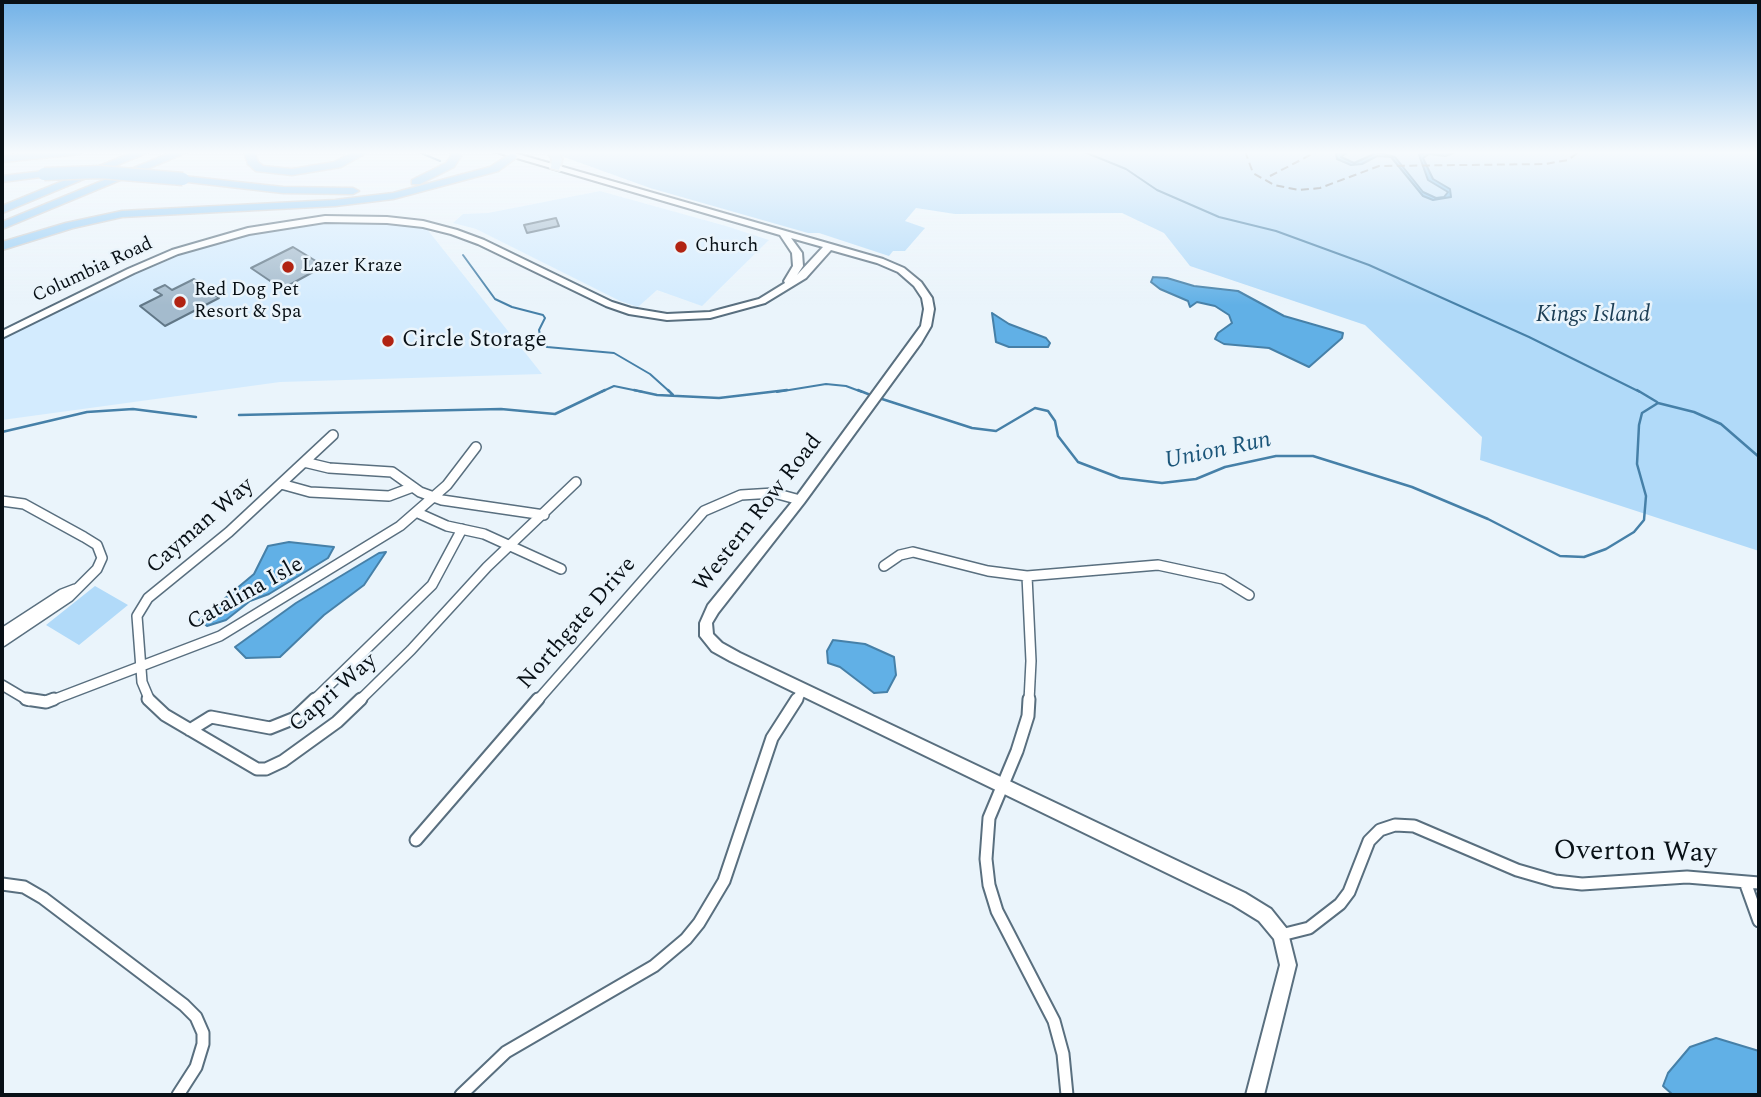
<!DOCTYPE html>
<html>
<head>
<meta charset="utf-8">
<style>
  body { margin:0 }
  #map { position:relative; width:1761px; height:1097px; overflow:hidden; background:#eaf4fb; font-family:Spectral,serif }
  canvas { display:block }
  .frame { position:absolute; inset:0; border:4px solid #081016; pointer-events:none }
</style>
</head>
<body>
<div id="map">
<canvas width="1761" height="1097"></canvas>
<div class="frame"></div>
</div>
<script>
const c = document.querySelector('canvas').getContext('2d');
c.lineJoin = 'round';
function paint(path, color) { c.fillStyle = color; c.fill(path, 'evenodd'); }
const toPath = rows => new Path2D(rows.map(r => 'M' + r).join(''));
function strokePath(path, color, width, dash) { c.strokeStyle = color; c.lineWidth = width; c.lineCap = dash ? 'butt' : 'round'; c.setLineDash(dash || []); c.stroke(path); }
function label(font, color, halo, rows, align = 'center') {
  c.font = font + ' Spectral,serif'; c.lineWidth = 5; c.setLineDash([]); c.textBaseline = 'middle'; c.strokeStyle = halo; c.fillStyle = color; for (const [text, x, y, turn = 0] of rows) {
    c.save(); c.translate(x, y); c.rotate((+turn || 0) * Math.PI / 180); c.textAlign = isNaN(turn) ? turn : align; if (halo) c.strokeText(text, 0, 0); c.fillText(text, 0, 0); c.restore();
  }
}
paint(toPath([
  [600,191,726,226,769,240,702,306,657,290,638,307,620,301,476,229,453,223,463,214,488,213],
  [325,219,423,224,542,374,280,382,2,420,2,335,131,271,226,236]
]), '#d3ebfe');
paint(toPath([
  [556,151,1759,151,1759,551,1480,460,1482,437,1365,325,1190,266,1164,233,1122,213,955,214,916,208,905,221,925,228,905,251,893,251,889,256,819,233,808,233,650,188,561,156],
  [95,586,128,605,79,645,46,625]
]), '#b1daf9');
const water = toPath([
  [1339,151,1349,151,1341,157,1354,163,1374,154,1372,151,1395,157,1423,192,1436,198,1444,197,1448,192,1428,180,1419,155,1427,151,1459,151,1445,156,1429,154,1423,158,1433,179,1450,189,1451,197,1433,200,1423,196,1391,157,1377,156,1362,164,1351,165,1337,159,1336,154,1339,151],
  [1153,277,1167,278,1194,286,1238,291,1284,316,1343,333,1342,338,1309,367,1269,348,1224,344,1215,339,1218,333,1232,323,1229,315,1215,306,1197,302,1190,307,1188,301,1160,289,1151,282,1153,277],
  [992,313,1009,324,1046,338,1050,343,1048,347,1009,347,996,342,992,313],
  [289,542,334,547,328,558,269,594,250,601,226,620,207,626,199,620,254,574,268,546,289,542],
  [386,552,364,585,324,615,280,657,246,658,235,647,296,603,379,553,386,552],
  [833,640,865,644,894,657,896,675,887,692,874,693,840,667,828,663,827,651,833,640],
  [1716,1038,1759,1051,1759,1095,1673,1095,1663,1086,1668,1073,1690,1047,1716,1038]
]);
paint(water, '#61b0e6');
strokePath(water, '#4680a8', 2);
strokePath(toPath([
  [416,151,440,161],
  [1082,151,1126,169,1157,190,1219,217,1276,231,1369,265,1529,337,1640,392],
  [463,255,495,299,512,307,543,315,545,318,539,330,541,340,547,347,614,353,650,374,670,392],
  [601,392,614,386,643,392],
  [777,392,826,384,846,386,862,392]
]), '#4680a8', 2);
strokePath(toPath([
  [634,390,657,395,719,398,787,390],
  [668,390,673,395],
  [858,390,873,396],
  [1637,390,1657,402],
  [879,398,972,428,996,431,1035,408,1048,411,1055,421,1058,436,1078,462,1120,478,1162,483,1196,479,1225,467,1276,456,1313,456,1412,487,1488,519,1560,556,1584,557,1606,549,1634,532,1644,520,1646,496,1637,464,1639,425,1642,413,1658,403,1694,412,1721,424,1759,457],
  [239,415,501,409,555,414,605,390],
  [2,432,87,412,133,409,196,417]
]), '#4680a8', 2.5);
const building = toPath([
  [556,218,559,226,527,233,524,225,556,218],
  [293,247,324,266,282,289,251,268,293,247],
  [194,279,219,298,165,326,140,306,162,295,154,290,165,285,172,290,194,279]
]);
paint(building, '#a4bbcd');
strokePath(building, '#617787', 2);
const streetFar1 = toPath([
  [304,462,329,468,392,472,420,492,442,500,544,515],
  [281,484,310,492,389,496,413,487],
  [2,501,24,504,84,537,97,545,102,558,97,569,69,597,2,642],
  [418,513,447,526,484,534,561,569],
  [884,566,900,555,913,552,988,571,1027,576,1158,565,1223,579,1249,595],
  [1027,576,1031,661,1029,701],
  [2,633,62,594,75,589],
  [2,685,29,701],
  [50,701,220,636,400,526,447,485,476,447],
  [150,701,142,682,137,616,148,598,229,532,333,435],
  [313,701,432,585,462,529],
  [359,701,411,650,487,567,576,482],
  [537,701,704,511,741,495,774,493,800,500],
  [796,701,803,689]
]);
const street = toPath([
  [26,699,46,702,54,699],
  [148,699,165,715,257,769,266,769,283,761,337,722,361,699],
  [1029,699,1028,716,1017,751,989,818,986,859,989,885,997,911,1054,1021,1063,1054,1067,1095],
  [190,730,211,717,270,728,295,718,315,699],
  [416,840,538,699],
  [1745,882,1759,921],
  [2,884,24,887,43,898,184,1005,196,1017,203,1033,203,1044,196,1067,178,1095],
  [1281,935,1309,928,1340,904,1349,892,1369,841,1380,830,1395,825,1414,826,1517,870,1555,881,1582,884,1687,877,1759,883],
  [461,1095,506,1052,654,966,686,939,699,923,724,881,772,738,797,699]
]);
const secondary = toPath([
  [493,151,507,151,883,259,904,268,921,282,932,298,934,309,931,326,921,343,804,503,718,613,712,623,713,634,722,643,740,653,1245,893,1271,909,1287,929,1296,965,1264,1095,1246,1095,1280,965,1274,939,1259,921,1233,905,730,661,712,651,700,636,700,623,708,605,796,497,921,326,924,309,922,298,914,286,898,272,877,263,831,250,806,278,765,303,710,318,667,320,629,314,606,306,478,244,451,234,423,227,387,223,325,222,249,234,178,254,134,273,2,338,2,331,128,269,172,250,248,228,325,216,387,217,423,221,457,230,484,240,612,302,631,308,667,314,710,312,759,299,785,283,784,281,793,266,792,253,780,235,493,151],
  [791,238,823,247,797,275,803,266,802,253,791,238]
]);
const primary = toPath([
  [547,151,557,151,562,159,559,170,551,168,552,159,547,151]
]);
const highway = toPath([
  [45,151,85,151,80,154,2,162,2,156,45,151],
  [136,151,151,151,2,213,2,206,136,151],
  [175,151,190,151,2,229,2,222,175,151],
  [244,151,254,151,258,162,263,166,292,169,334,162,356,151,370,151,341,167,292,175,256,171,248,164,244,151],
  [449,151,459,151,461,156,454,167,420,184,412,184,412,180,446,163,451,156,449,151],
  [512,153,517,156,516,158,498,171,393,199,335,206,122,217,73,228,2,250,2,242,66,223,122,211,335,200,393,193,490,167,512,153],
  [44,171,48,172,48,176,2,182,2,176,44,171],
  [183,176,283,187,353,188,359,191,353,194,283,193,179,181,177,179,183,176]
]);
strokePath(streetFar1, '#596f7f', 12);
strokePath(street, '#596f7f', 15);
strokePath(secondary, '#596f7f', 4);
strokePath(primary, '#cecfd0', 4);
strokePath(highway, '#cecfd0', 3);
strokePath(streetFar1, '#fff', 9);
strokePath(street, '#fff', 11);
paint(secondary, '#fff');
paint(primary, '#c1e1f9');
paint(highway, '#97cdf5');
strokePath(toPath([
  [1245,151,1253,173,1274,185,1299,190,1320,188,1379,166,1545,164,1568,160,1580,151],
  [1270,176,1318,151]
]), '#636c72', 2, [8, 4.5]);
const highwayBridge = toPath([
  [44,174,100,172,183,179]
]);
strokePath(highwayBridge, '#cecfd0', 15, []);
strokePath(highwayBridge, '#97cdf5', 12);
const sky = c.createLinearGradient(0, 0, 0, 305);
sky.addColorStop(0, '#72b2e7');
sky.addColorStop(0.5, '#f6fafd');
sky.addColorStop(1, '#f6fafd00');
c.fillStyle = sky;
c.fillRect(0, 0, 1761, 305);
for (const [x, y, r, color] of [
  [681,247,7,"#b12312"],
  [288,267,7,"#b12312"],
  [180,302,7,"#b12312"],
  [388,341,7,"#b12312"]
]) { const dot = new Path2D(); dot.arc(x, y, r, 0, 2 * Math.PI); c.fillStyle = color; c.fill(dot); strokePath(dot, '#eaf4fb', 2.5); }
label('19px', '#081016', '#eaf4fb', [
  ["Church",695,247],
  ["Lazer Kraze",302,267],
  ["Red Dog Pet",194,291],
  ["Resort & Spa",194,313]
], 'left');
label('19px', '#081016', '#eaf4fb', [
  ["Columbia Road",93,271,-25]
]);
label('italic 23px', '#1c3e55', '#eaf4fb', [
  ["Kings Island",1593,316]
]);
label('23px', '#081016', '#eaf4fb', [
  ["Circle Storage",402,341]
], 'left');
label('23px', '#081016', '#eaf4fb', [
  ["Western Row Road",759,514,-52],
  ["Cayman Way",201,527,-41],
  ["Catalina Isle",246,595,-29],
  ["Northgate Drive",578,624,-49],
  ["Capri Way",334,694,-41]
]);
label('italic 24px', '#1c567a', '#eaf4fb', [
  ["Union Run",1218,452,-12]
]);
label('28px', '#081016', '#eaf4fb', [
  ["Overton Way",1635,854,1]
]);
</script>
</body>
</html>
